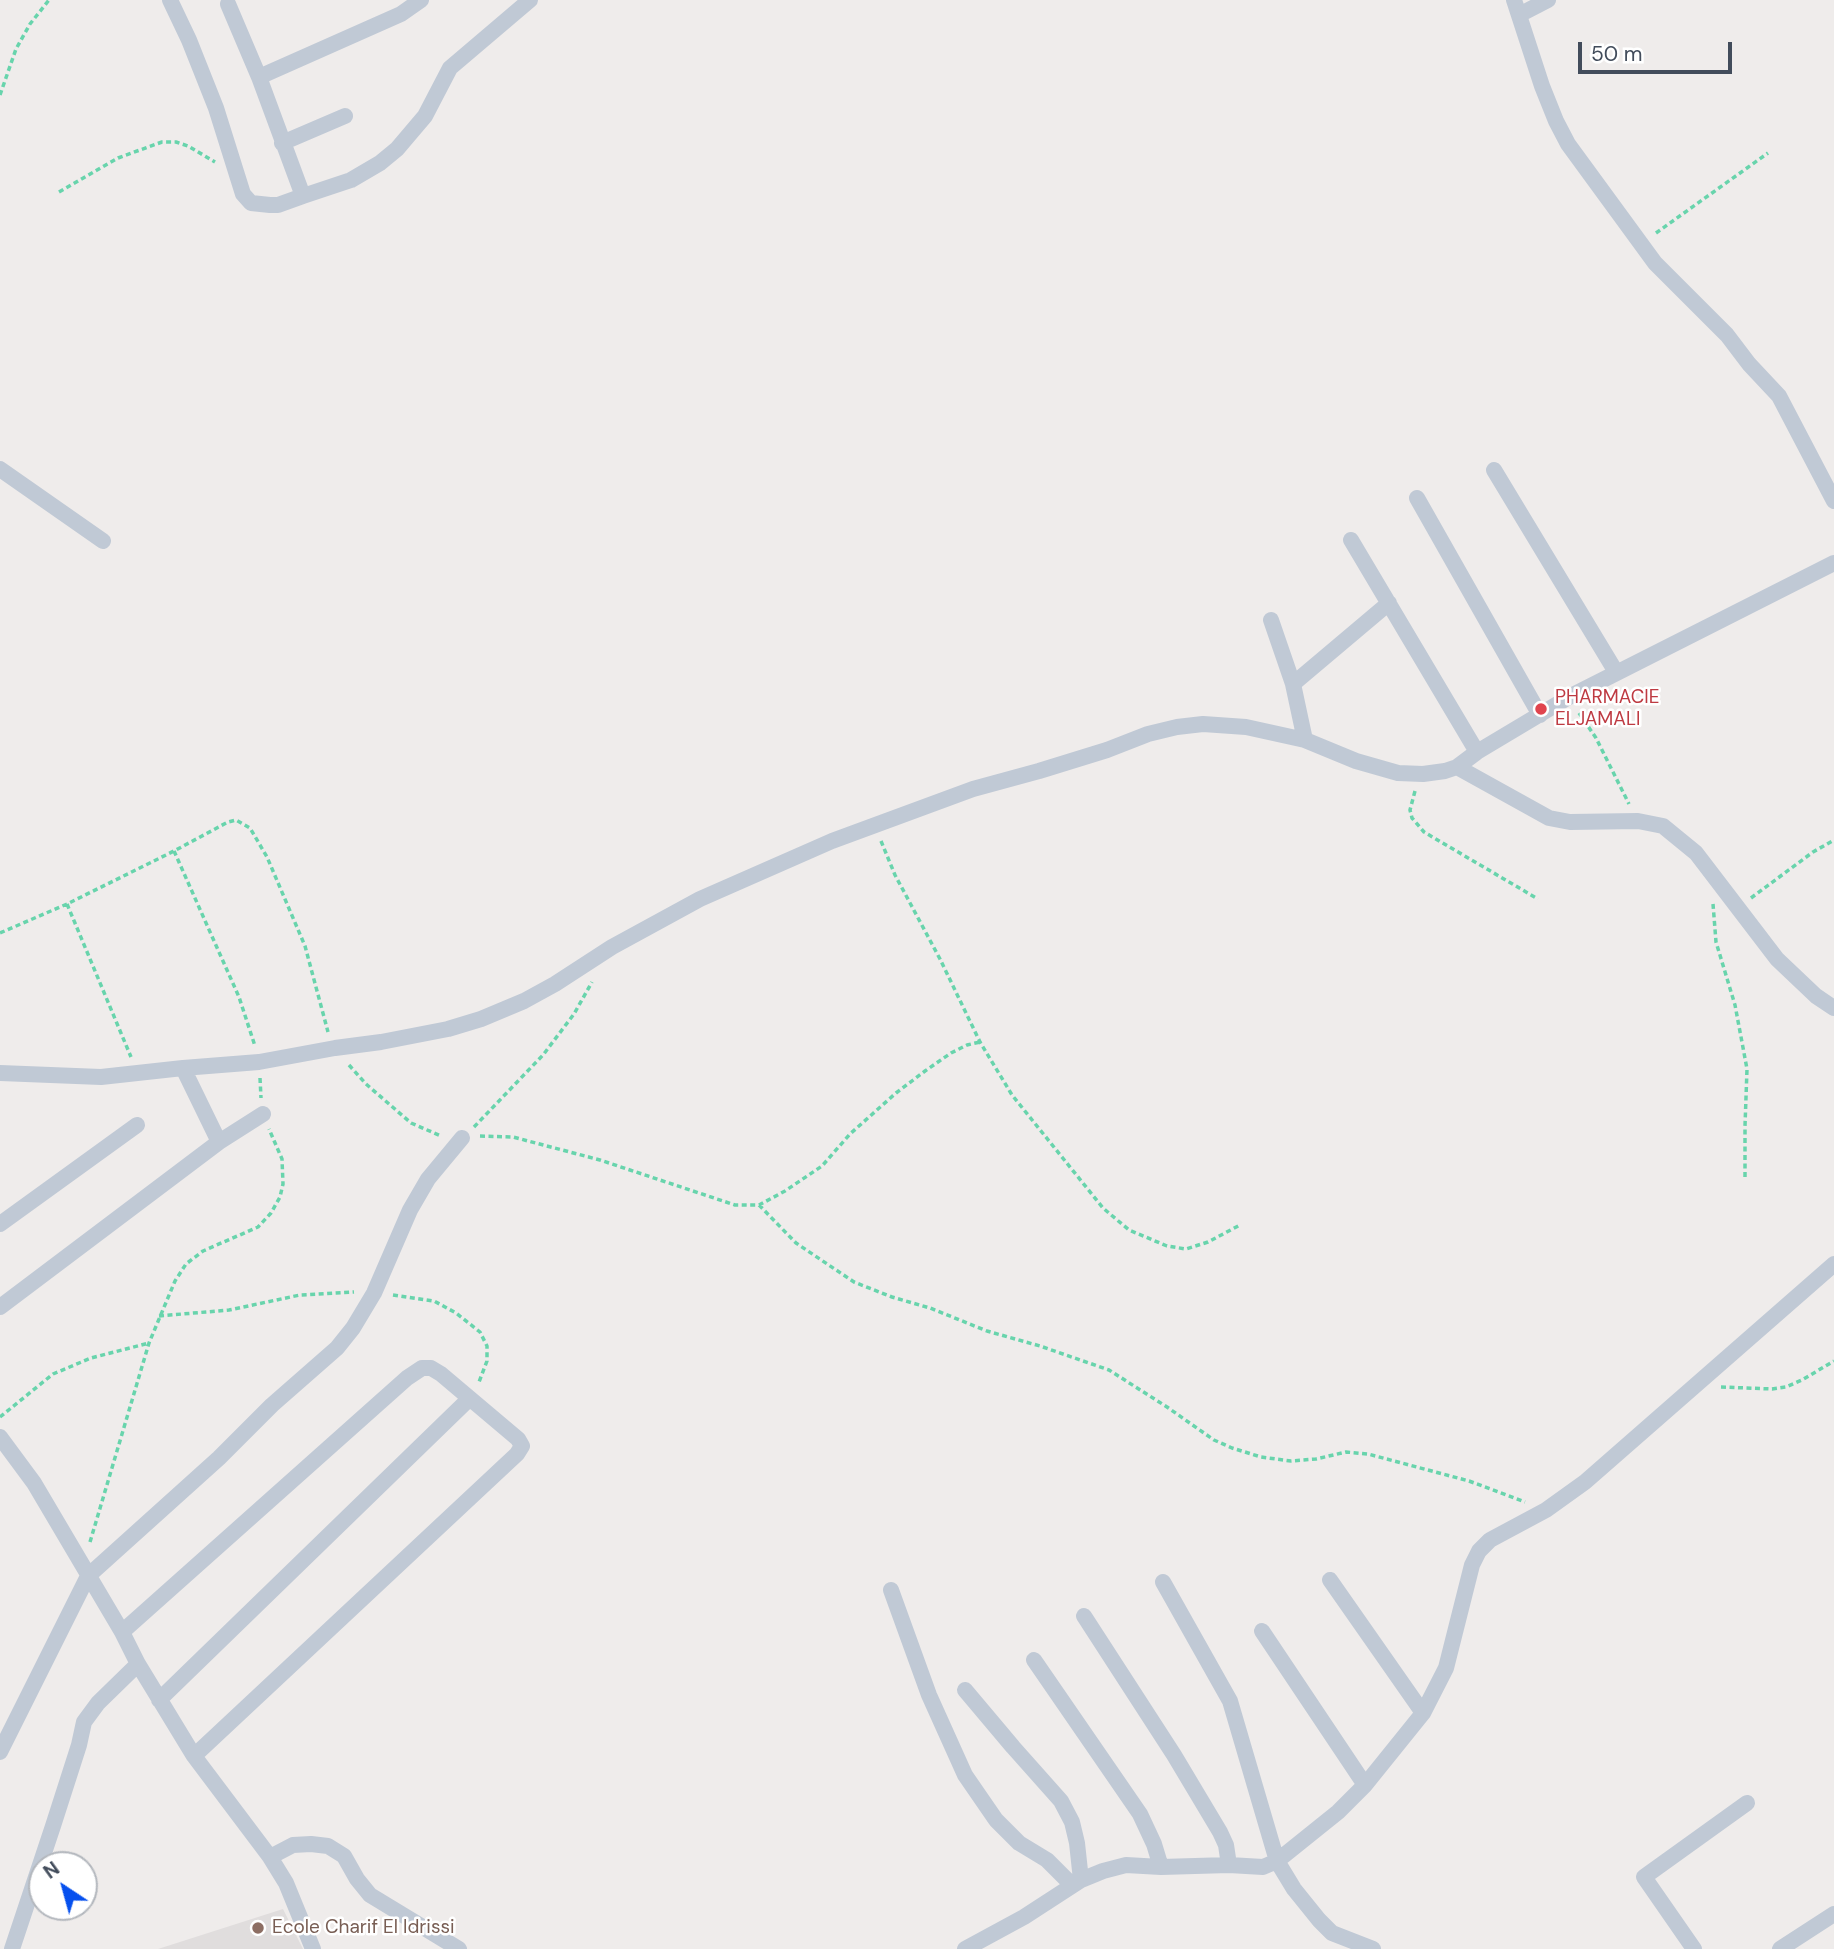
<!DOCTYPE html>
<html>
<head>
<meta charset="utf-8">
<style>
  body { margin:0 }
  #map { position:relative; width:1834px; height:1949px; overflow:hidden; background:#efeceb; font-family:"DM Sans",sans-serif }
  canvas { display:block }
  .north { position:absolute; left:28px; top:1851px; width:70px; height:70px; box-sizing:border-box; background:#fff; border:2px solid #b3b7bd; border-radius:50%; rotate:324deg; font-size:19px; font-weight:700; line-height:28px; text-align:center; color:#424c5b }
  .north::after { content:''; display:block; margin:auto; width:24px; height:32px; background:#0650ee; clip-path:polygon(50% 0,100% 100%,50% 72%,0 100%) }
  .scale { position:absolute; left:1578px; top:42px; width:154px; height:32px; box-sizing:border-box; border:4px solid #424c5b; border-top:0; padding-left:9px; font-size:21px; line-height:24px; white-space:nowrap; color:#424c5b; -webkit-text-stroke:5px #fff; paint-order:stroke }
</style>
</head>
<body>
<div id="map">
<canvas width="1834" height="1949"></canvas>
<div class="north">N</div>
<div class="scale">50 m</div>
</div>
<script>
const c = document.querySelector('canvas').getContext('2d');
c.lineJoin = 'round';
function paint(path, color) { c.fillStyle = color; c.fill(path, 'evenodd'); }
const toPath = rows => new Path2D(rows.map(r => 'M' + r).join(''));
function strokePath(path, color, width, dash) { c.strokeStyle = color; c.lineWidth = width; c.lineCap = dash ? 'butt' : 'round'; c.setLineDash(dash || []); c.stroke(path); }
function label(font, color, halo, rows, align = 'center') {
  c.font = font + ' "DM Sans",sans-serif'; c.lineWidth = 5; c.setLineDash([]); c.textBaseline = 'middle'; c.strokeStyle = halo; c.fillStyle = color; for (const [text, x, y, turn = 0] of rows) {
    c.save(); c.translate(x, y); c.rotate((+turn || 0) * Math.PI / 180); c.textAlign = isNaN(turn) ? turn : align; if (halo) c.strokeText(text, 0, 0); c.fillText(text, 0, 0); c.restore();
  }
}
paint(toPath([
  [283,1909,303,1949,158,1949]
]), '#e0dddd');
strokePath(toPath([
  [0,95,16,49,30,24,49,0],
  [59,192,118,158,162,142,176,142,188,146,215,162],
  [1656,233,1768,153],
  [1579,713,1596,738,1629,804],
  [1415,791,1410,810,1412,818,1424,832,1538,899],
  [881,841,895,875,940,959,980,1042,1012,1095,1103,1208,1129,1230,1167,1246,1186,1249,1208,1242,1240,1225],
  [174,851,239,997,255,1046],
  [1751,898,1813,852,1834,840],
  [67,904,131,1057],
  [1713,904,1716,942,1735,1005,1747,1069,1745,1126,1745,1178],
  [0,933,67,904,174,851,228,822,236,820,250,828,267,857,305,946,328,1032],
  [349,1065,366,1084,411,1123,441,1136],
  [260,1078,261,1098],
  [474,1127,543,1055,574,1014,592,982],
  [480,1136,513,1137,600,1160,735,1205,759,1205,785,1191,822,1166,850,1134,896,1093,925,1071,951,1053,967,1045,980,1042],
  [759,1205,796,1243,854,1282,892,1297,930,1308,987,1331,1040,1346,1109,1370,1167,1407,1214,1440,1232,1448,1261,1457,1291,1461,1316,1459,1346,1452,1368,1454,1469,1481,1525,1502],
  [393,1295,434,1301,456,1313,480,1332,487,1346,487,1361,479,1382],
  [159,1316,229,1310,300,1295,354,1292],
  [1721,1387,1772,1389,1786,1387,1802,1380,1834,1361],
  [0,1417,53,1374,91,1358,149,1343],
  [90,1542,149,1343,175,1281,186,1264,203,1251,258,1227,271,1213,280,1197,283,1184,282,1159,269,1129]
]), '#68d4ac', 3.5, [5, 3.5]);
strokePath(toPath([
  [170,0,189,40,216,108,243,194,251,203,270,205,278,205,303,196],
  [1514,0,1542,86,1556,121,1568,144,1655,263,1727,335,1749,364,1779,396,1834,501],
  [228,4,259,77,303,196,351,180,380,163,397,149,425,116,450,68,530,0],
  [1519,15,1548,0],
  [259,77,401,14,421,0],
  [282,143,345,116],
  [0,469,103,541],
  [1494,470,1616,672],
  [1417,498,1540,715],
  [1351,540,1477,752],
  [1271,620,1293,684,1305,740],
  [1293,684,1389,603],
  [1457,767,1549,818,1570,822,1638,821,1663,826,1696,853,1777,959,1816,996,1834,1008],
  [183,1068,219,1142,263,1114],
  [0,1073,101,1077,183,1068,259,1062,335,1048,381,1042,448,1029,481,1019,524,1001,555,984,612,947,700,899,832,841,973,789,1039,771,1107,750,1148,734,1177,727,1203,724,1246,727,1305,740,1356,761,1398,773,1423,774,1445,771,1457,767,1477,752,1569,697,1834,563],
  [0,1224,137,1125],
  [0,1307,219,1142],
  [0,1437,34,1483,122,1632,138,1664,194,1756,270,1857,286,1883,313,1949],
  [1330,1580,1423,1713],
  [1163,1582,1230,1701,1277,1861,1294,1889,1319,1920,1332,1933,1373,1949],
  [891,1590,929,1695,965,1775,996,1820,1019,1843,1047,1860,1072,1885],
  [1084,1616,1174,1755,1220,1832,1226,1845,1229,1865],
  [1262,1631,1365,1785],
  [122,1632,407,1378,422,1368,431,1368,441,1374,518,1439,522,1446,517,1454,194,1756],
  [1034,1660,1140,1814,1154,1844,1161,1867],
  [965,1690,1013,1747,1061,1801,1072,1822,1077,1843,1081,1880],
  [159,1700,469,1399],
  [0,1752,88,1576,219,1458,272,1405,337,1348,353,1328,374,1293,410,1210,428,1179,462,1138],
  [270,1857,293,1845,311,1844,328,1846,344,1856,357,1879,370,1895,459,1949],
  [12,1949,53,1826,79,1745,84,1722,98,1703,138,1664],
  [965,1949,1024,1917,1081,1880,1103,1871,1126,1865,1161,1867,1229,1865,1263,1867,1277,1861,1338,1812,1365,1785,1423,1713,1446,1668,1472,1565,1479,1551,1490,1540,1546,1510,1585,1482,1834,1264],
  [1694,1949,1644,1877,1747,1803],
  [1780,1949,1834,1914]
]), '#c0c9d5', 16);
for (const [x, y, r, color] of [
  [1541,709,7,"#e0444e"],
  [258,1928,7,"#8d6e63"]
]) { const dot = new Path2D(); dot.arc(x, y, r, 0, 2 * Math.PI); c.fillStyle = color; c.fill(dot); strokePath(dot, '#fff', 2.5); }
label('19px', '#be3a42', '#fff', [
  ["PHARMACIE",1555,698],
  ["ELJAMALI",1555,720]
], 'left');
label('19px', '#785e54', '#fff', [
  ["Ecole Charif El Idrissi",272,1928]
], 'left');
</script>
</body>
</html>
